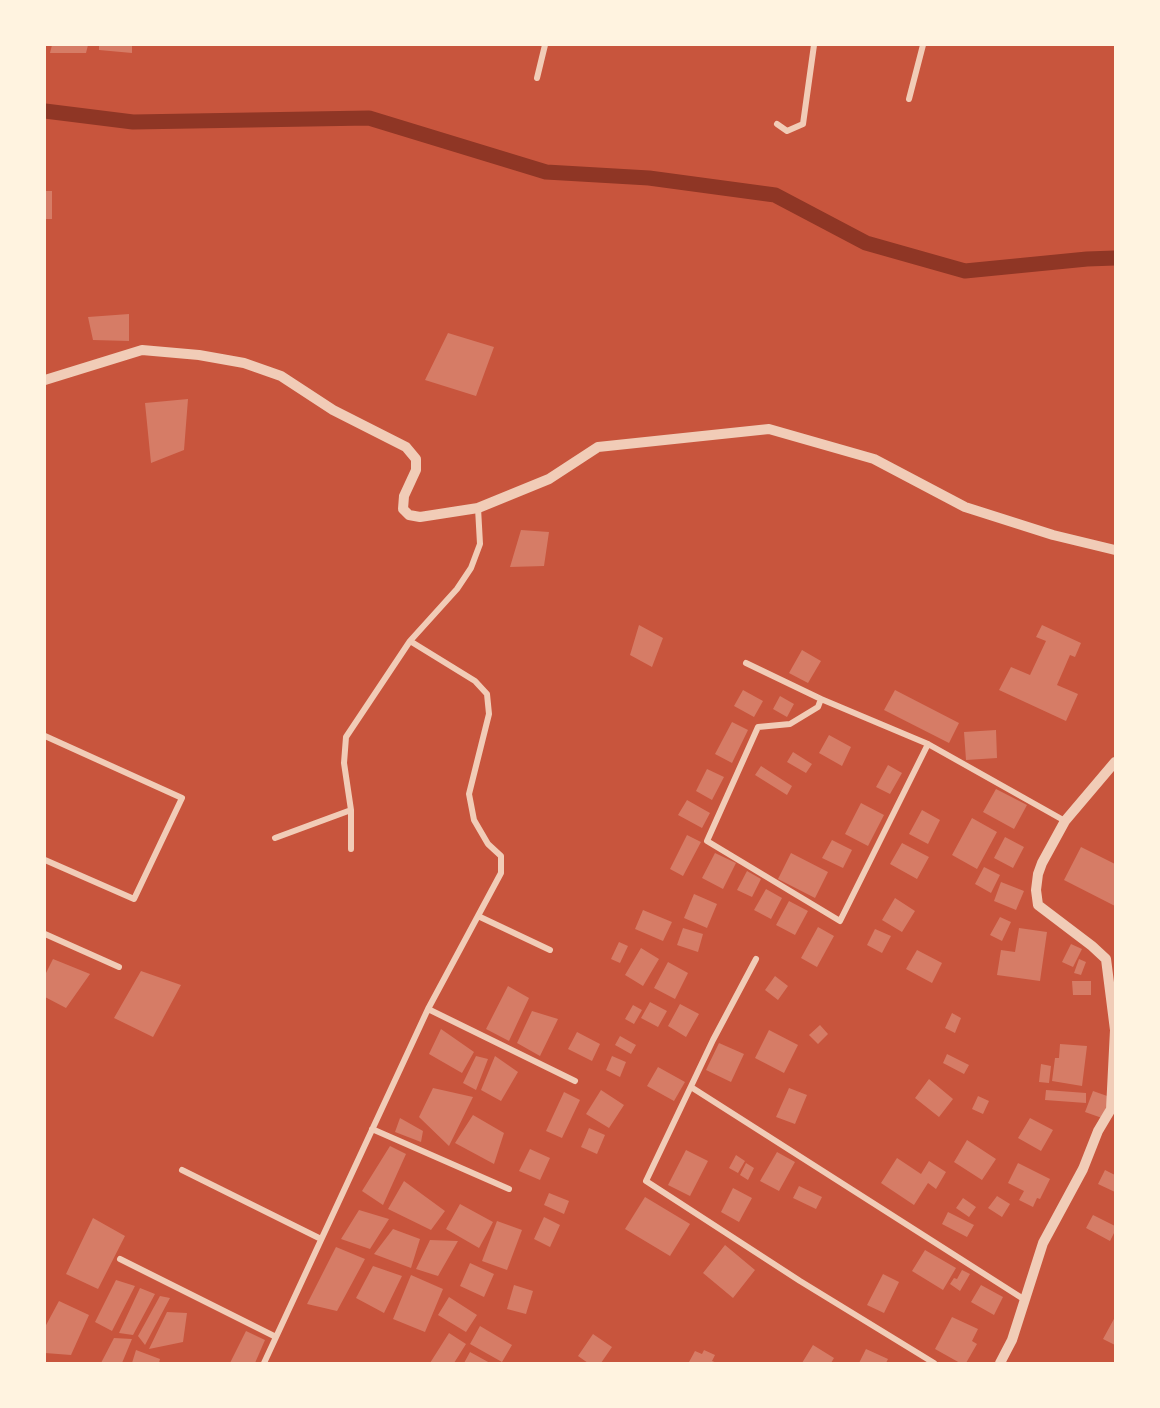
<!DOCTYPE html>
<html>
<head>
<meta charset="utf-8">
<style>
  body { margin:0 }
  #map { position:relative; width:1160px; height:1408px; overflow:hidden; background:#c8553d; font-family:"Titillium Web",sans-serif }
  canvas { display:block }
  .frame { position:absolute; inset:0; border:46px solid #fff3e0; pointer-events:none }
</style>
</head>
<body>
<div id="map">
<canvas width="1160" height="1408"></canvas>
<div class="frame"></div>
</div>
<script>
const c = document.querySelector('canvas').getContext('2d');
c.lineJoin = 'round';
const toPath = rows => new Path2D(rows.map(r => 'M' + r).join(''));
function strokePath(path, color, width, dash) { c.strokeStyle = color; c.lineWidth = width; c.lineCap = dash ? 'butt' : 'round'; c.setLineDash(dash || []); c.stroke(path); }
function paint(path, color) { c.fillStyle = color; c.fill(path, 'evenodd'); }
strokePath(toPath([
  [45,111,133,122,369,118,546,172,649,178,775,195,866,243,965,271,1087,259,1115,258]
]), '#8f3625', 15);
paint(toPath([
  [52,45,88,45,86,53,50,53],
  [99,45,132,45,132,53,99,50],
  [45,191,52,191,52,219,45,219],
  [129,314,129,341,93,340,88,317],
  [448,333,494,347,476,396,425,380],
  [188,399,184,450,151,463,145,403],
  [521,530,549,532,544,566,510,567],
  [639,625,663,638,652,667,630,655],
  [1042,625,1081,643,1075,657,1070,655,1057,685,1078,694,1066,721,999,690,1011,667,1030,675,1046,641,1036,637],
  [802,650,821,661,808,683,789,673],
  [743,690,763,701,754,717,734,706],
  [895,690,959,723,949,743,884,710],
  [780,696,794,704,787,717,773,709],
  [732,722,748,730,732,763,715,754],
  [996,730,997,758,966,760,964,732],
  [829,735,851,747,842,766,819,753],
  [793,752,812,764,806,773,787,762],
  [888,765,902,773,890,794,876,787],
  [761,766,792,786,787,795,755,775],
  [707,769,724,777,712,800,696,791],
  [996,789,1027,805,1014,829,983,812],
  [687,800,710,813,702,828,678,815],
  [861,803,884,815,868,846,845,834],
  [922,810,940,820,928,844,909,834],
  [972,818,997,832,977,869,952,855],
  [687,835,701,842,683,876,670,869],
  [1005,837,1024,847,1013,868,994,858],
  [832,840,852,850,843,868,822,858],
  [902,843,929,857,917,879,890,864],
  [1081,847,1115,864,1115,906,1064,880],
  [715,853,736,863,723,889,702,878],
  [791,853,828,872,815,898,778,879],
  [984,867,1000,875,991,893,975,884],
  [747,871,761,879,752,897,737,890],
  [1001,882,1024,891,1016,910,994,901],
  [766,889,782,898,771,919,754,910],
  [694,894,717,904,707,928,684,918],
  [895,898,915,911,902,932,882,920],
  [789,901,808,911,795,935,776,925],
  [643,910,672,922,663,941,635,929],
  [1000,917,1011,922,1002,941,990,935],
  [818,927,834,936,817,967,801,958],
  [683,928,703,934,698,952,677,945],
  [1019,928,1047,932,1040,981,997,975,1001,950,1015,952],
  [875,929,891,936,882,953,867,945],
  [619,942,628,946,620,963,611,959],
  [1071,944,1082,949,1073,967,1062,962],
  [641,948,659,959,643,986,625,975],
  [917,950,942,963,932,983,906,969],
  [53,959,90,974,66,1008,45,997,45,975],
  [1079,959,1086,962,1081,975,1074,973],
  [668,962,688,973,675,999,654,988],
  [141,971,181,985,153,1037,114,1018],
  [775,976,788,986,778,1000,765,990],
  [1072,981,1091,981,1091,995,1073,995],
  [508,986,529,998,509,1041,486,1029],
  [650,1002,667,1011,658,1027,641,1018],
  [680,1004,699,1014,686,1037,668,1026],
  [633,1005,642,1010,634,1024,625,1019],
  [532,1011,558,1019,540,1056,517,1043],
  [952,1013,961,1018,955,1033,945,1028],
  [820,1025,828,1034,818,1044,809,1035],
  [441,1029,474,1052,462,1073,429,1054],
  [769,1030,798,1045,784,1073,755,1058],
  [577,1032,600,1044,592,1061,568,1049],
  [620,1036,636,1045,631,1054,615,1045],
  [719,1043,744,1054,731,1082,706,1070],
  [1060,1044,1087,1046,1082,1086,1052,1081,1055,1058,1059,1058],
  [947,1054,969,1065,964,1074,943,1063],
  [476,1056,488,1059,476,1090,463,1083],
  [495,1056,518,1072,501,1101,481,1090],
  [612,1056,626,1062,620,1077,606,1070],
  [1041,1064,1051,1066,1049,1083,1039,1082],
  [658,1067,685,1082,674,1101,647,1086],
  [929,1079,953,1099,939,1117,915,1098],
  [433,1088,473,1097,449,1146,419,1117],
  [789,1088,807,1095,795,1124,776,1117],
  [601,1090,624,1105,609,1128,586,1114],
  [1046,1090,1086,1093,1086,1103,1045,1100],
  [1093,1091,1110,1097,1102,1118,1085,1112],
  [564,1092,580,1100,562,1138,546,1131],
  [978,1096,989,1101,983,1114,972,1109],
  [473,1115,504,1133,494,1164,455,1143],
  [400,1118,423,1131,421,1142,395,1132],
  [1030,1118,1053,1130,1041,1151,1018,1138],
  [589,1128,605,1135,597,1154,581,1147],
  [967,1140,996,1159,982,1180,954,1162],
  [390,1146,406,1154,383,1205,362,1191],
  [530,1149,550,1158,540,1180,519,1171],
  [686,1150,708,1161,690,1196,668,1185],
  [777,1152,795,1162,779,1191,760,1181],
  [736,1155,745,1161,738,1173,729,1168],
  [897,1158,921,1174,929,1161,946,1172,936,1189,928,1183,914,1205,881,1183],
  [746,1163,754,1168,748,1180,740,1175],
  [1018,1163,1050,1179,1040,1199,1037,1198,1033,1207,1019,1200,1024,1191,1008,1183],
  [1105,1170,1115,1175,1115,1192,1098,1184],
  [404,1181,445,1211,431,1230,388,1209],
  [799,1186,822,1197,816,1209,793,1198],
  [733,1188,752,1198,739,1222,721,1212],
  [549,1193,569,1201,564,1214,544,1205],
  [997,1196,1010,1204,1002,1217,988,1208],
  [645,1197,690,1224,670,1256,625,1229],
  [963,1198,976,1207,969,1217,956,1208],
  [460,1204,493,1222,479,1248,446,1229],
  [359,1210,389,1219,370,1249,341,1239],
  [948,1212,974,1225,967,1237,942,1224],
  [1093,1215,1115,1226,1115,1231,1110,1241,1086,1228],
  [544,1217,560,1225,550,1247,534,1239],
  [93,1218,125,1236,98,1289,66,1274],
  [497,1221,522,1230,507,1270,482,1261],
  [393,1229,420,1239,411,1268,374,1254],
  [430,1240,458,1241,438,1276,416,1269],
  [725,1245,755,1270,733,1298,703,1273],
  [336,1247,365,1259,337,1311,307,1304],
  [925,1250,956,1268,943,1290,912,1271],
  [470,1263,494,1274,484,1297,460,1286],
  [373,1266,402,1276,384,1313,356,1298],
  [962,1270,970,1274,960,1291,950,1284,954,1278,957,1279],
  [883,1274,899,1282,884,1313,867,1305],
  [411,1275,443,1289,425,1332,393,1319],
  [116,1280,135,1286,112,1331,95,1322],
  [514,1285,533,1291,526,1314,507,1309],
  [981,1285,1003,1297,994,1315,971,1302],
  [140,1288,155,1294,133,1335,119,1333],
  [160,1296,170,1298,145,1345,138,1336],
  [449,1297,477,1315,466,1332,438,1315],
  [59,1301,89,1315,71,1355,45,1353,45,1327],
  [167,1312,187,1313,183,1342,149,1349],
  [952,1317,978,1329,972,1341,977,1344,966,1363,960,1363,935,1349],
  [1115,1317,1115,1345,1103,1339],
  [480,1326,512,1345,502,1362,470,1344],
  [246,1331,265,1340,255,1363,230,1363],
  [449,1333,466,1344,454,1363,430,1363],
  [593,1334,612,1347,601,1363,588,1363,578,1356],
  [114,1338,132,1339,122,1363,101,1363],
  [813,1345,834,1358,831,1363,802,1363],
  [866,1349,888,1359,886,1363,859,1363],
  [136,1350,160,1359,159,1363,132,1363],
  [704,1350,715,1355,712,1361,717,1363,692,1363,689,1362,695,1351,702,1354],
  [470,1352,490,1363,464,1363]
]), '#d67c66');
strokePath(toPath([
  [537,78,545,45],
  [909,99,923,45],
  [777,124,787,131,803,124,814,45],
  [746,663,821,699,818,707,790,724,758,727,707,841,840,921,928,744],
  [821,699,928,744,1065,821],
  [45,736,182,798,134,899,45,860],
  [275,838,351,810],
  [351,849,351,810,344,763,346,737,410,641,457,589,471,568,480,544,478,508],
  [478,916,550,950],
  [45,934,119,967],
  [756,959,713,1040,646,1181,800,1281,934,1363],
  [428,1009,575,1081],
  [691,1087,1025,1300],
  [372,1129,509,1189],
  [182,1170,321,1239],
  [120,1259,276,1337],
  [264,1363,428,1009,501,873,501,856,488,844,474,820,469,794,489,714,487,694,475,681,410,641]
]), '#f1ccb7', 6);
strokePath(toPath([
  [45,380,142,350,199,355,244,363,281,376,333,410,406,447,416,459,416,470,404,496,403,509,409,515,420,517,478,508,549,479,598,447,769,429,874,459,965,507,1053,535,1115,550],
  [1000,1363,1012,1340,1043,1243,1083,1169,1098,1131,1111,1109,1115,1030,1106,959,1092,946,1038,905,1036,890,1038,874,1042,863,1065,821,1115,762]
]), '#f1ccb7', 10);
</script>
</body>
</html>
